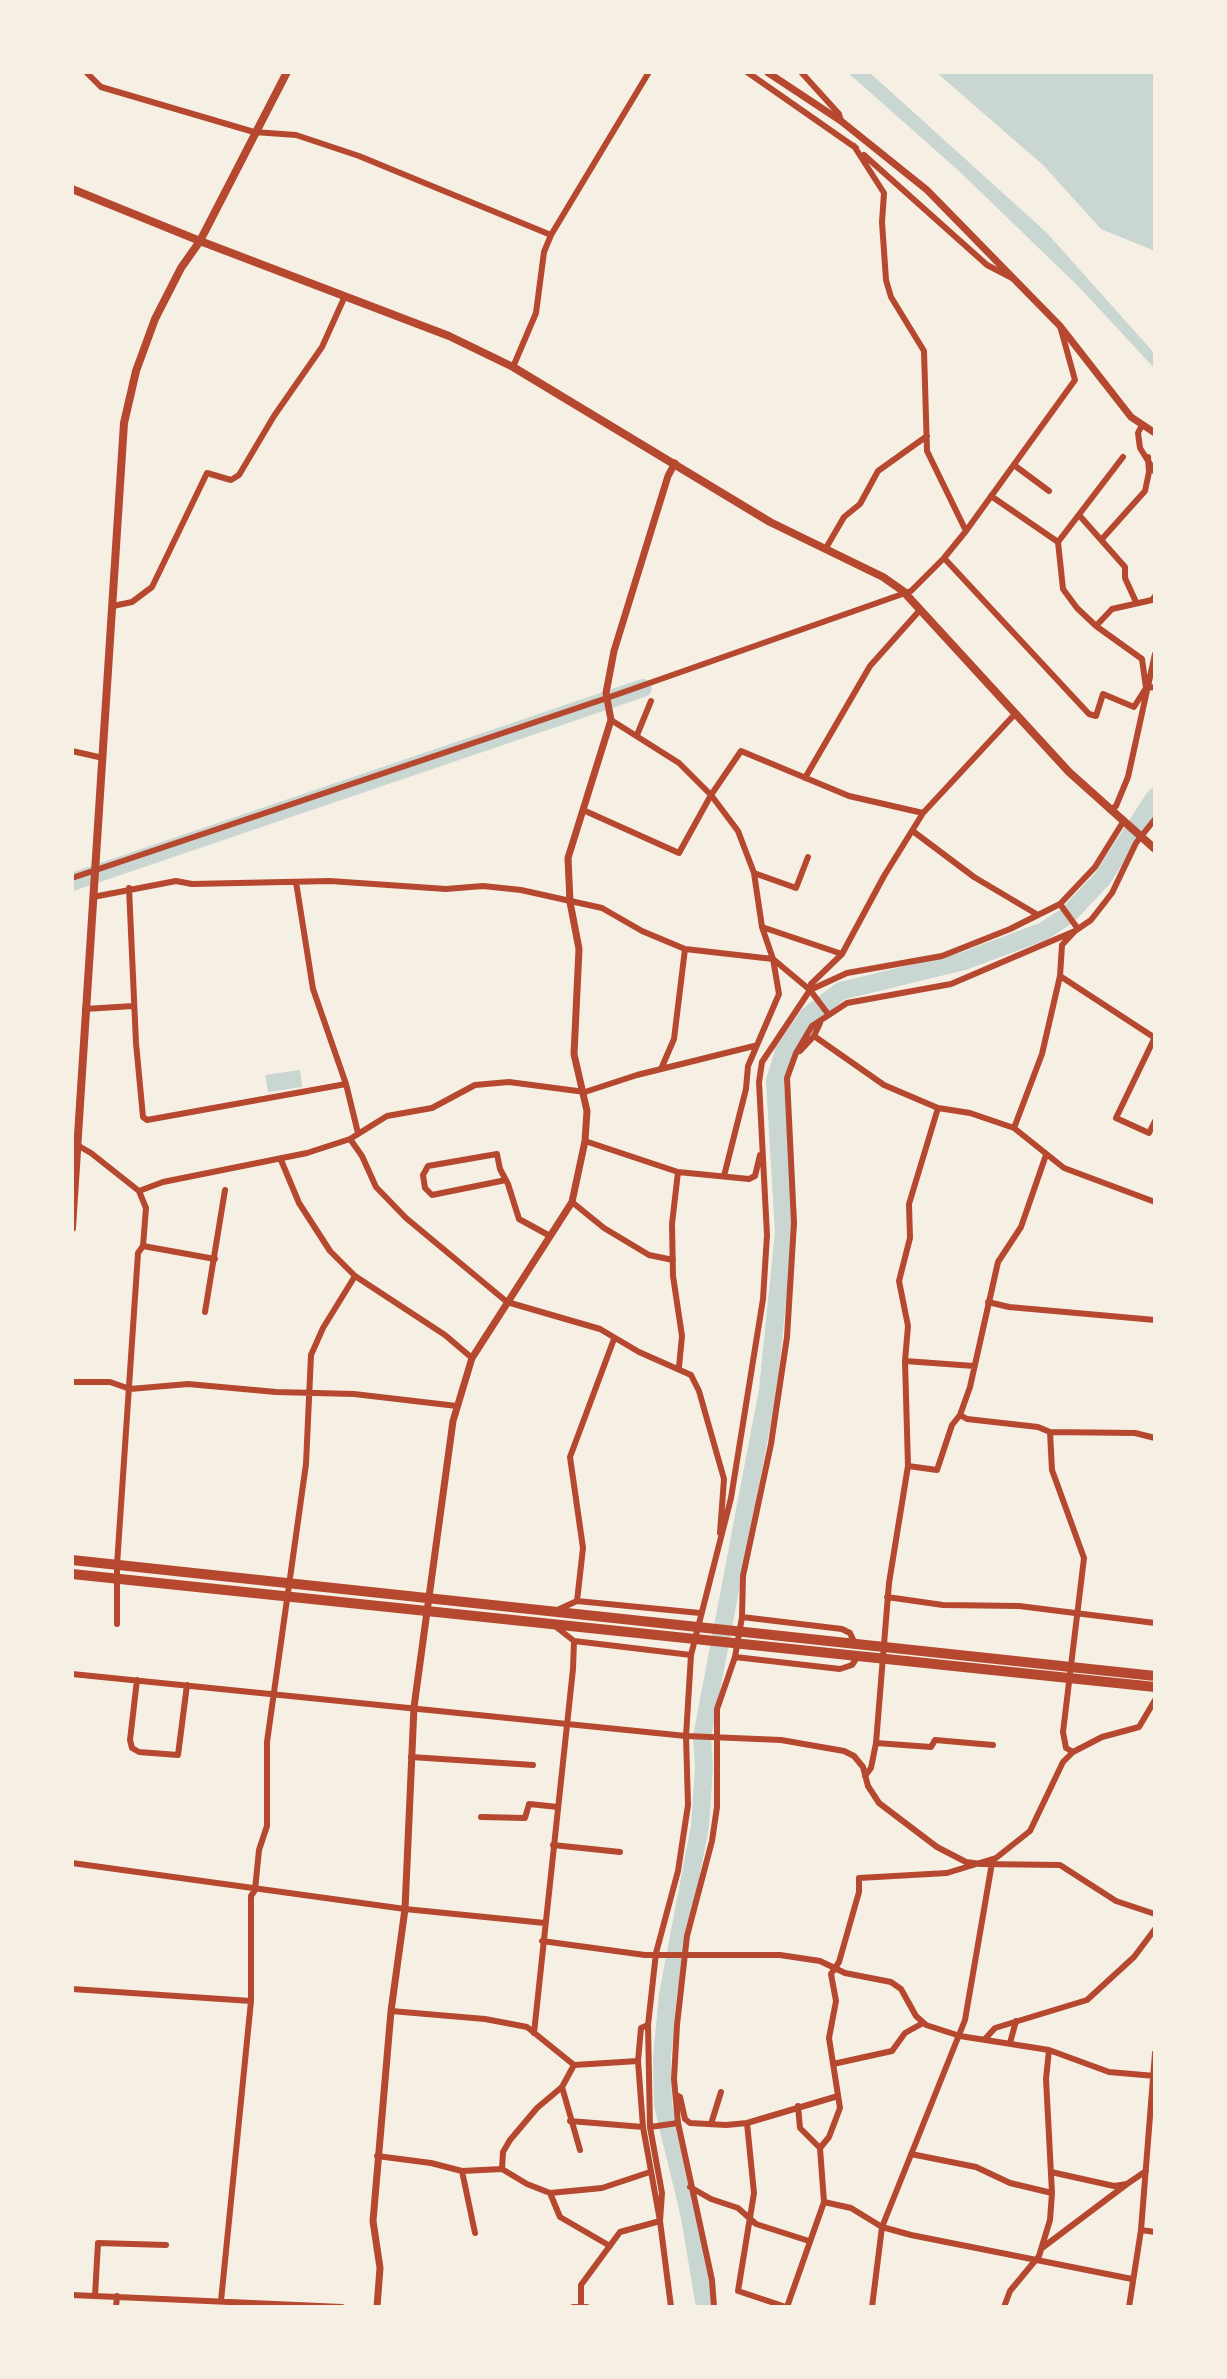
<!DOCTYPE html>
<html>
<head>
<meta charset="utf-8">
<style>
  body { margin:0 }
  #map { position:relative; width:1227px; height:2379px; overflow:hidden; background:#f6efe4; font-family:"Golos Text",sans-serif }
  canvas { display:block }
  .frame { position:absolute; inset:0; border:74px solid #f6efe4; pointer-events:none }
</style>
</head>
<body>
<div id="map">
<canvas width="1227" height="2379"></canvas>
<div class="frame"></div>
</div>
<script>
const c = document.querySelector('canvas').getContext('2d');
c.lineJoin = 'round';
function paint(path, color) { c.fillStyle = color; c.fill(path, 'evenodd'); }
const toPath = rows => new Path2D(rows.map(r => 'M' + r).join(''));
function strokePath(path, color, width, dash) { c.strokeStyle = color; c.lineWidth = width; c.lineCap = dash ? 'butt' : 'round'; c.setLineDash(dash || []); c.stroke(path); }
paint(toPath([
  [847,72,869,72,1046,232,1155,354,1155,369,1080,288,959,171],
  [936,72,1155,72,1155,251,1101,229,1043,165],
  [300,1070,302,1087,268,1092,265,1075]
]), '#c9d6d2');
strokePath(toPath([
  [72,882,643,688],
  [705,2307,690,2217,663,2105,662,2057,668,1995,700,1826,704,1767,702,1737,768,1390,784,1232,775,1081,784,1051,809,1015,841,991,964,961,1044,931,1068,915,1102,879,1155,797]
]), '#c9d6d2', 18);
strokePath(toPath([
  [86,72,101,87,254,132,296,135,359,156,551,235],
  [747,72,856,148],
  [801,72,839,114,841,121],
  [854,146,884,193,882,222,886,280,891,297,924,351,927,451,966,531],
  [864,155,987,265,1014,279],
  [513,367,536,313,544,252,551,235,649,72],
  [1142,425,1138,433,1140,448,1155,472],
  [1014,465,1049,491],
  [991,496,1058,542,1063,589,1077,608,1096,626,1142,659,1146,688],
  [1079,515,1125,567,1125,578,1136,602],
  [1102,539,1145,491,1149,472,1148,457],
  [1058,542,1123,457],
  [826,548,844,517,860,504,878,471,927,436],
  [944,558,1089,714,1096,716,1103,694,1134,707,1146,688,1155,687],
  [113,606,132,602,152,587,207,473,231,480,239,475,274,416,322,347,345,296],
  [1096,626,1112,609,1152,600,1155,596],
  [611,720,679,763,711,795,738,831,754,873,762,927,773,959,810,990,828,1014],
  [637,735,651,701],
  [72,751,103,758],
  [805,778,870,666,920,610],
  [583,810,679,853,711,795,741,751,849,796,923,813],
  [1110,810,1116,806,1128,777,1155,654],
  [914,832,974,877,1038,915],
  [754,873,796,888,808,857],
  [72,878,607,698,911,591,944,558,966,531,1075,380,1060,326],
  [296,882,313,989,346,1084,358,1133],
  [129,888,136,1043,143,1117,147,1120,346,1084],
  [93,897,176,881,192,884,330,881,446,889,483,886,521,890,602,908,642,931,685,949,773,959,779,994,748,1066,746,1089,724,1176],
  [1060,904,1078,929],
  [762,927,842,954],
  [1060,976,1155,1038],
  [810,990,811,984,842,954,884,876,923,813,1014,715],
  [85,1009,133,1006],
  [814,1036,884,1085,938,1108,970,1113,1014,1128,1064,1168,1155,1202],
  [1155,1037,1116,1118,1149,1133,1155,1121],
  [800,1051,814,1036,820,1023],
  [661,1069,674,1039,685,949],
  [1014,1128,1042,1054,1060,976,1062,945,1075,931],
  [350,1139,362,1156,376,1187,406,1218,507,1302,600,1329,639,1352,691,1375,699,1391,724,1479,720,1533],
  [585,1141,678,1172,749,1179,755,1176,760,1155],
  [72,1142,91,1153,139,1191,146,1208,143,1246,138,1253,117,1565,117,1624],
  [281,1160,299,1203,330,1251,355,1276,445,1335,472,1358],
  [678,1172,672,1224,673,1276,682,1336,679,1367],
  [506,1180,432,1195,425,1188,423,1175,428,1166,497,1154,500,1169,508,1184,519,1219,550,1236],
  [139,1191,163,1182,307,1153,350,1139,387,1116,432,1108,475,1085,509,1082,585,1092,637,1075,754,1046],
  [572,1202,604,1228,649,1255,673,1260],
  [143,1246,215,1259],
  [988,1302,1009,1307,1155,1320],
  [205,1312,225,1190],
  [905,1361,974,1366],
  [72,1382,110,1382,130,1389,188,1384,276,1392,354,1394,457,1406],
  [960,1415,967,1419,1038,1427,1050,1432,1135,1433,1155,1438],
  [1050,1432,1052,1470,1084,1558,1063,1732,1066,1748,1073,1752],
  [908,1466,937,1470,952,1425,960,1415,970,1387,998,1262,1021,1227,1046,1155],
  [887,1597,943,1605,1019,1606,1155,1623],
  [577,1601,700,1613],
  [555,1611,577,1601,583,1548,570,1457,614,1339],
  [742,1617,842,1629,850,1633,855,1644],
  [574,1641,691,1655],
  [735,1657,840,1669,852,1665,858,1656],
  [72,1674,686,1736,781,1740,844,1751,854,1756,863,1767,868,1786,879,1803,937,1847,966,1862,981,1864,1060,1865,1116,1901,1155,1914],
  [137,1680,130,1740,132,1748,139,1752,178,1755,187,1685],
  [876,1743,931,1747,935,1740,993,1745],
  [411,1757,533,1765],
  [865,1776,871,1768,876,1743,889,1583,908,1466,905,1361,908,1326,899,1281,910,1238,909,1204,938,1108],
  [481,1817,525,1818,529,1804,558,1807],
  [553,1845,620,1852],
  [72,1863,405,1909,545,1923],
  [542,1941,645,1955,780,1955,820,1961,845,1973,891,1982,901,1989,916,2016,926,2025,960,2036,1049,2050,1109,2072,1155,2076],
  [72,1989,251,2001],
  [391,2011,485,2019,527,2027,574,2065,638,2061],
  [534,2033,573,1669,574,1641,555,1626],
  [985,2039,995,2028,1087,2000,1134,1957,1155,1929],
  [1010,2043,1016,2021],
  [833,2064,892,2051,905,2033,923,2023],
  [562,2087,580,2150],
  [676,2095,680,2097,685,2119,690,2123,726,2125,747,2123,838,2096],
  [798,2106,800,2128,820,2148],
  [570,2121,643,2127],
  [747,2123,754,2193,738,2291,786,2307],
  [711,2124,721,2092],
  [650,2127,678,2123],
  [911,2154,976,2167,1010,2183,1052,2193],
  [377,2156,431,2163,462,2171,502,2169,527,2184,550,2193,602,2188,650,2172],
  [502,2169,503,2152,510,2140,537,2108,562,2087,574,2065],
  [462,2171,475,2233],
  [1051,2172,1114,2186,1127,2184,1146,2171],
  [690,2187,711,2199,738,2208,756,2224,809,2241],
  [550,2193,560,2217,610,2246],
  [824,2202,851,2208,882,2227,911,2235,1132,2279],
  [1141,2230,1155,2232],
  [1042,2248,1127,2184],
  [72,2295,342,2307],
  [95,2296,98,2243,166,2245],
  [221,2301,251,2001,251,1896,255,1890,259,1850,267,1826,267,1742,306,1464,311,1355,323,1328,355,1276],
  [581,2306,581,2285,620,2232,660,2221,643,2127,638,2061,641,2028,648,2025],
  [116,2307,117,2296],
  [573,2307,587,2307],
  [671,2307,660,2221,662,2193,650,2127,648,2025,656,1953,678,1871,688,1805,686,1736,691,1655,731,1498,763,1299,767,1235,759,1082,762,1062,810,990,847,973,942,956,1010,929,1060,904,1095,867,1123,822],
  [714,2307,712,2280,678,2123,674,2079,677,2025,687,1936,712,1841,717,1807,717,1709,735,1657,742,1617,743,1576,771,1444,787,1337,794,1223,787,1078,796,1053,812,1026,847,1003,951,984,1075,931,1091,920,1112,893,1136,843,1155,819],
  [787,2307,824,2202,820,2148,829,2137,840,2108,829,2038,836,2001,831,1974,839,1962,859,1892,859,1878,947,1873,996,1858,1030,1831,1063,1762,1073,1752,1102,1737,1139,1727,1155,1700],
  [872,2307,882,2227,965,2020,992,1863],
  [1004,2307,1010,2291,1039,2256,1050,2220,1052,2193,1046,2079,1049,2050],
  [1129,2307,1141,2230,1155,2053]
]), '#b5482f', 6);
strokePath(toPath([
  [767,72,841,121,927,190,1060,326,1131,417,1155,433],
  [377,2307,380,2268,373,2221,391,2011,405,1909,414,1707,453,1421,472,1358,572,1202,585,1141,587,1111,574,1054,579,949,570,902,568,858,611,720,606,693,614,651,668,476,675,463]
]), '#b5482f', 7);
strokePath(toPath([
  [72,189,200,241,449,336,513,367,770,522,883,577,903,591,1069,772,1155,849],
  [72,1228,124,423,136,371,155,319,181,268,200,241,287,72]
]), '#b5482f', 8);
strokePath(toPath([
  [72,1560,1155,1676],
  [72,1574,1155,1687]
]), '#b5482f', 10);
</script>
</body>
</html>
